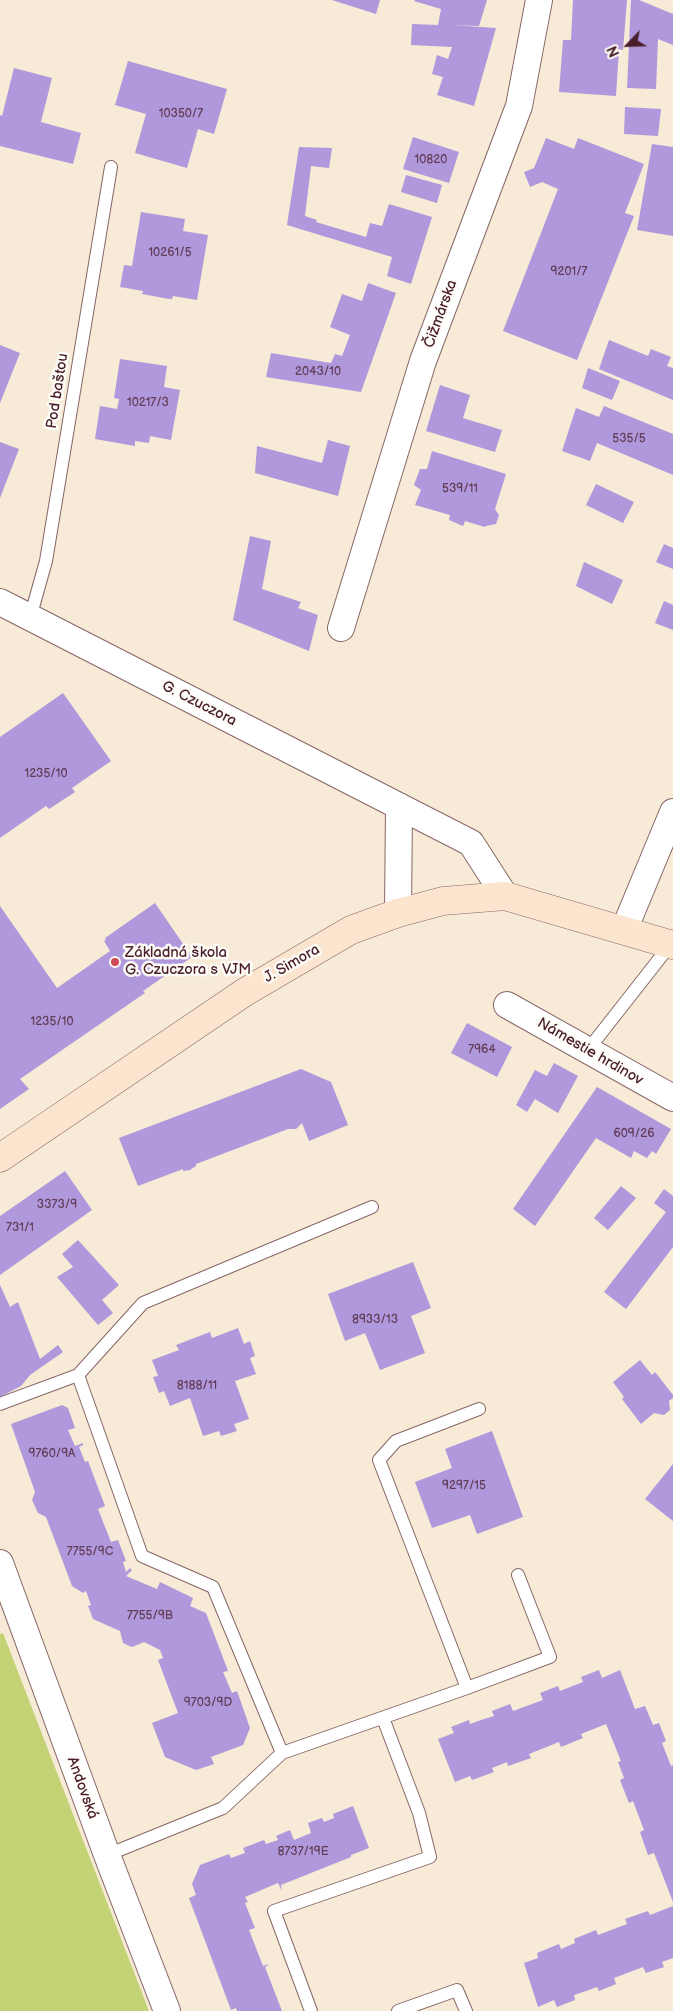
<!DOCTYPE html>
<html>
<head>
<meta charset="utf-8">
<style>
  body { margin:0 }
  #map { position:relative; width:673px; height:2011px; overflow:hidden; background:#f7ead6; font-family:"Balsamiq Sans",sans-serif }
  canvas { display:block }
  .north { position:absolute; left:603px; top:20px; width:50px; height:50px; -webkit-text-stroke:4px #fdfcf7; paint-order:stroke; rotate:246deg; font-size:14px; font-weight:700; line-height:20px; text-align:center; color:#4a1f2b }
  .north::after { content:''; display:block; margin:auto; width:18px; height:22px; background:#4a1f2b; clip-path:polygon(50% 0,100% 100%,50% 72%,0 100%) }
</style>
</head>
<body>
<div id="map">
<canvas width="673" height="2011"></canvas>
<div class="north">N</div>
</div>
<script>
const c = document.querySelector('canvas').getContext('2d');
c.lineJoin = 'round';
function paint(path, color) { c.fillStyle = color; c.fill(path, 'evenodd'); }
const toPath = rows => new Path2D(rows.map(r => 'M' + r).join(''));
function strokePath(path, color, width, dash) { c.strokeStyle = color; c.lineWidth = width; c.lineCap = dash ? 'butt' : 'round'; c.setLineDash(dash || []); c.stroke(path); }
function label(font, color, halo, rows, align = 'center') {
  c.font = font + ' "Balsamiq Sans",sans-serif'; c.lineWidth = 5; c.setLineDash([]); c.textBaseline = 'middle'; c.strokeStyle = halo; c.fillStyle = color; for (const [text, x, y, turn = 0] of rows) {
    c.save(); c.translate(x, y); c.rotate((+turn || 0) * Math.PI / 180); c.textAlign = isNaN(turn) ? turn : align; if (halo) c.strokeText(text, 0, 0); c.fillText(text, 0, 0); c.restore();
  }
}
paint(toPath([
  [3,1633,149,2011,0,2011,0,1634]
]), '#c3d274');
paint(toPath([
  [332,0,380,0,376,14],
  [415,0,487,0,479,26,452,25,496,28,474,106,437,95,443,77,432,74,437,55,448,59,452,47,411,45,412,24,438,25,441,9,414,1],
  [573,0,627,0,623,50,619,49,616,96,559,92,563,40,571,40],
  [631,0,639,0,673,14,673,45,658,39,656,89,627,88],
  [128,61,227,89,214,134,198,129,187,168,135,153,146,114,115,105],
  [14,68,52,78,41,122,81,133,73,164,0,146,0,115,2,116],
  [625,107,661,109,658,136,624,134],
  [413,137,459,152,449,183,403,169],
  [546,138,574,149,578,138,644,164,625,213,634,216,577,360,503,331,558,189,542,182,530,187,524,172,534,168],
  [652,144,673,147,673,236,637,230],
  [299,147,332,148,329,168,311,166,305,216,317,220,316,222,366,237,370,223,382,226,389,204,432,217,411,284,387,276,392,257,287,225],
  [406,175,442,185,437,203,401,192],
  [141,212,185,219,183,231,208,235,197,300,173,296,172,299,169,299,142,294,143,291,120,287,124,265,132,266],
  [368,283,396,293,361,392,266,377,271,353,331,363,335,354,342,356,350,335,330,327,342,294,362,301],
  [609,340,648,356,651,349,671,357,667,366,673,368,673,400,599,369],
  [0,345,20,353,0,403],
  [120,359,167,366,164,387,180,390,171,440,150,436,149,443,135,441,135,446,95,439,100,406,117,409,119,399,114,398],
  [588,368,620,381,612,400,582,388],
  [440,385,470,395,463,418,502,430,495,452,426,431],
  [604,406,673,434,673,475,597,443,590,461,562,451,576,408,599,417],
  [328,440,350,446,338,496,255,473,257,446,322,463],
  [0,442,19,449,0,498],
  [432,451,506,474,495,509,499,515,496,524,486,526,485,527,465,521,463,526,449,520,450,515,415,505,421,490,414,485,420,469,427,469],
  [596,484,634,502,623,523,586,505],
  [250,536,271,541,262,589,301,602,298,608,318,615,309,651,233,620],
  [664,544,673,548,673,569,656,562],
  [584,562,623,580,612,604,576,586],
  [664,601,673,605,673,630,655,623],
  [63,693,111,761,72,788,75,792,49,809,46,806,0,838,0,737],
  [155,903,192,957,143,991,145,993,20,1079,29,1089,0,1109,0,906,57,988,110,951,104,941,106,940,105,938],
  [467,1023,512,1047,497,1077,451,1053],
  [554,1063,578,1076,558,1113,535,1099,527,1112,516,1105,535,1070,547,1076],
  [301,1069,331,1082,348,1125,309,1141,302,1123,296,1129,288,1129,196,1164,196,1166,190,1170,183,1171,183,1169,138,1186,119,1138],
  [597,1087,671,1129,656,1154,652,1151,647,1158,634,1151,631,1158,596,1138,535,1226,513,1209],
  [65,1171,92,1210,0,1275,0,1216],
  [621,1186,636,1198,608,1230,594,1218],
  [664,1189,673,1196,673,1247,626,1309,604,1292,666,1212,654,1203],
  [78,1240,119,1285,102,1300,113,1313,98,1325,57,1277,73,1267,62,1254],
  [413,1262,431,1308,411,1316,425,1353,380,1370,365,1333,345,1341,328,1294],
  [0,1285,10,1307,18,1302,40,1359,58,1345,63,1352,30,1375,21,1386,0,1397],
  [238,1328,244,1344,250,1341,255,1356,250,1358,256,1374,235,1381,249,1419,234,1424,237,1431,221,1436,219,1431,203,1436,190,1398,170,1406,164,1391,159,1393,153,1377,158,1376,152,1360,179,1350,176,1345,210,1332,212,1338],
  [640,1360,652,1375,655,1372,673,1395,673,1398,669,1401,670,1410,664,1415,654,1413,641,1424,622,1399,624,1397,613,1382],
  [62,1405,68,1408,75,1428,68,1430,75,1446,83,1443,83,1445,79,1447,85,1462,88,1461,105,1506,98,1509,111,1542,118,1540,126,1561,123,1562,126,1572,130,1568,132,1570,126,1576,157,1589,160,1582,193,1598,190,1606,206,1613,228,1671,223,1672,232,1693,237,1691,250,1728,243,1745,211,1757,214,1764,196,1770,165,1757,152,1723,178,1713,158,1660,163,1658,160,1650,144,1642,132,1647,123,1643,120,1631,93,1619,88,1606,91,1605,86,1591,83,1593,72,1586,46,1517,38,1513,32,1500,35,1492,11,1424],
  [492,1431,523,1517,477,1534,470,1515,432,1528,415,1482,452,1468,445,1449],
  [673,1464,673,1521,645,1499],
  [599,1670,602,1678,620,1670,635,1709,645,1706,653,1725,659,1723,666,1741,662,1743,671,1766,673,1765,673,1902,654,1853,648,1855,640,1832,644,1830,633,1801,629,1803,620,1780,624,1778,618,1762,621,1761,606,1724,581,1734,583,1738,561,1747,559,1742,529,1754,531,1758,508,1766,507,1762,492,1768,494,1772,472,1780,470,1776,455,1782,438,1739,454,1733,451,1727,469,1720,470,1724,481,1720,494,1716,492,1711,510,1704,513,1711,543,1700,540,1693,558,1686,560,1691,583,1682,581,1677],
  [353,1806,369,1848,351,1855,351,1857,281,1885,282,1891,278,1883,245,1897,248,1902,245,1903,255,1928,249,1930,263,1966,268,1964,268,1965,265,1967,282,2011,237,2011,236,2008,231,2010,189,1898,196,1895,192,1884,200,1865,229,1854,231,1858,245,1853,243,1848,264,1840,266,1844,278,1840,276,1836,290,1830,294,1840,311,1833,308,1823,322,1818,324,1822,334,1818,333,1814],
  [673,1906,673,1958,662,1962,664,1967,646,1973,643,1967,614,1978,616,1984,599,1991,597,1987,586,1991,574,1995,575,2000,557,2007,554,2000,538,2007,524,1963,538,1958,537,1953,559,1944,561,1949,575,1943,574,1939,596,1930,598,1935,627,1924,625,1919,648,1911,650,1915]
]), '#af98db');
const lane = toPath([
  [30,618,46,561,111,167],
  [587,1051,671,944],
  [78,1375,143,1303,372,1207],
  [0,1404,78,1375,142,1556,213,1587,282,1753],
  [467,1688,379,1460,396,1441,479,1409],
  [107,1855,223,1808,282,1753,467,1688,550,1657,518,1575],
  [311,2011,274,1911,430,1857,419,1813,383,1718],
  [398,2011,457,1990,466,2011]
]);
const street = toPath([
  [0,602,471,843,505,896],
  [341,628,423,361,519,106,539,0],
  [398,913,399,806],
  [624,930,673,812],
  [507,1005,673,1098],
  [0,1563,107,1855,167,2011]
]);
const secondary = toPath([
  [0,1158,245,992,351,930,398,913,443,901,505,896,673,945]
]);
strokePath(lane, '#876667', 14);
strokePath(street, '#876667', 28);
strokePath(secondary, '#876667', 29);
strokePath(lane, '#fff', 12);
strokePath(street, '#fff', 26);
strokePath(secondary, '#fbe5cf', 28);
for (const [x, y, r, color] of [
  [115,962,5,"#d1495b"]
]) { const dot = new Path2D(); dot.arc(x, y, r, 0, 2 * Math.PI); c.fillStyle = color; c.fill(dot); strokePath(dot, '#fdfcf7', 2); }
label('12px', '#633d57', null, [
  ["10350/7",181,114],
  ["10820",431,160],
  ["10261/5",170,253],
  ["9201/7",569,272],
  ["2043/10",318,372],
  ["10217/3",148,403],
  ["535/5",629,439],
  ["539/11",460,489],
  ["1235/10",46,774],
  ["1235/10",52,1022],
  ["7964",482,1050],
  ["609/26",634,1134],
  ["3373/9",57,1205],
  ["731/1",20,1228],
  ["8933/13",375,1320],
  ["8188/11",197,1386],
  ["9760/9A",52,1454],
  ["9297/15",464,1486],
  ["7755/9C",90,1552],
  ["7755/9B",150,1616],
  ["9703/9D",208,1703],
  ["8737/19E",303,1852]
]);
label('15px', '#4a1f2b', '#fdfcf7', [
  ["Čižmárska",441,314,-70],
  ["Pod baštou",58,391,-81],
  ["G. Czuczora",199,704,27],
  ["J. Simora",292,964,-30],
  ["Námestie hrdinov",590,1052,30],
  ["Andovská",82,1788,70]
]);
label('15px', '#4a1f2b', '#fdfcf7', [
  ["Základná škola",125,953],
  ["G. Czuczora s VJM",125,970]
], 'left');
</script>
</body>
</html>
